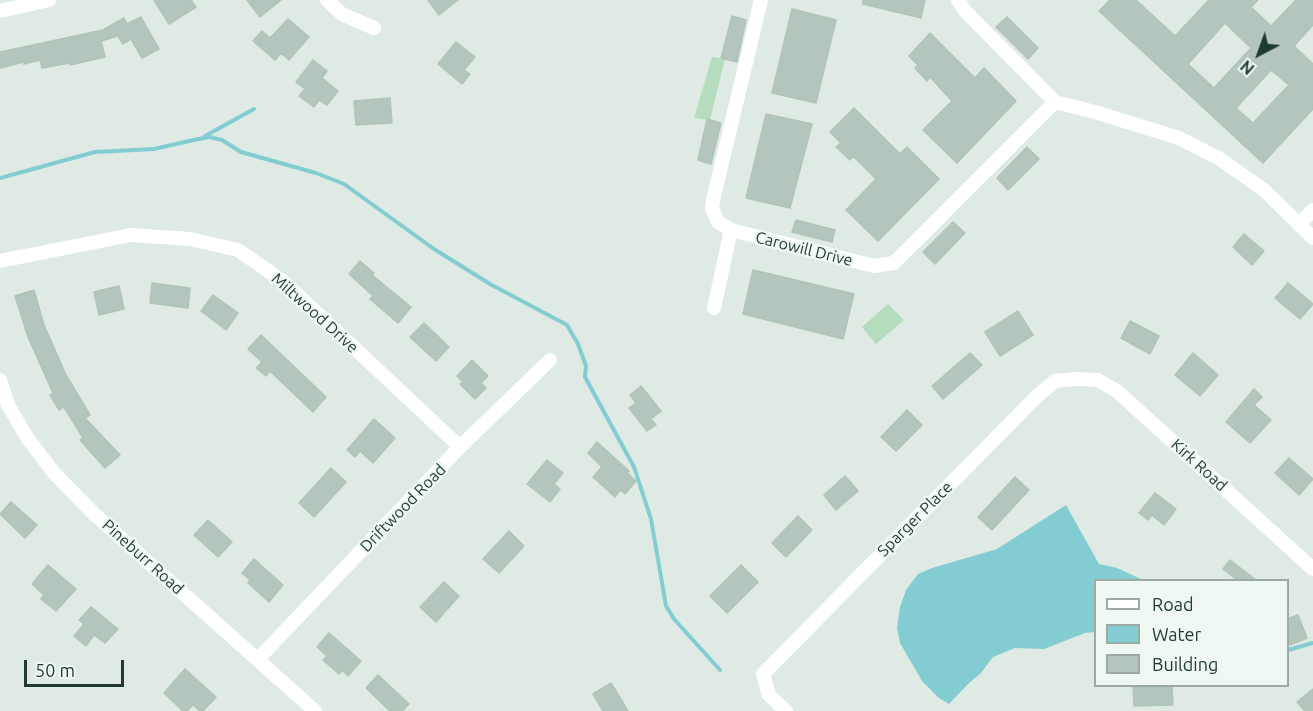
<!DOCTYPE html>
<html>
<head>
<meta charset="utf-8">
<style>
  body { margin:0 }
  #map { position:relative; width:1313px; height:711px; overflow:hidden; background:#deeae3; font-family:Ubuntu,sans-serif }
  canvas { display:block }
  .legend { position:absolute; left:1094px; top:579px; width:195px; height:108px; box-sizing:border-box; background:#eef7f2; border:2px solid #9baba4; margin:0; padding:8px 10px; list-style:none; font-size:18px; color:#1f3a30 }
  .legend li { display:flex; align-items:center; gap:12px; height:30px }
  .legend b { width:30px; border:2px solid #9baba4 }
  .north { position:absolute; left:1229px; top:24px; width:60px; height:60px; -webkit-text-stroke:4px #eef7f2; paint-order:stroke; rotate:221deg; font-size:16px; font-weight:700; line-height:24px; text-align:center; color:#1f3a30 }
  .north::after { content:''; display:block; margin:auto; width:21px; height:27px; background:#1f3a30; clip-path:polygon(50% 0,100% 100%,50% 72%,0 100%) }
  .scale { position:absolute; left:24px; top:660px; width:100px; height:27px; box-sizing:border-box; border:3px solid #1f3a30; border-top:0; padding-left:8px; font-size:18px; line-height:21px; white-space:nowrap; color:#1f3a30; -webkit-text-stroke:4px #eef7f2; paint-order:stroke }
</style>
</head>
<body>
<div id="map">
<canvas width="1313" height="711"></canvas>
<ul class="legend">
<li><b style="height:8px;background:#fff"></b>Road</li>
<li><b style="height:16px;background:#83cdd2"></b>Water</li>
<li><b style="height:16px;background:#b3c5bc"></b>Building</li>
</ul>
<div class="north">N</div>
<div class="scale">50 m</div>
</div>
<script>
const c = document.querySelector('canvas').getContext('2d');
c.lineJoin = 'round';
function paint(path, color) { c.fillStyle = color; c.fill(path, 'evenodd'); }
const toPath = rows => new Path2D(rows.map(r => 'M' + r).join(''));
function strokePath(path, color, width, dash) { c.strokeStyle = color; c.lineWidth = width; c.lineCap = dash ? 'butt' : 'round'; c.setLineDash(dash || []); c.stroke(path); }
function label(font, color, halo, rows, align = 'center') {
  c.font = font + ' Ubuntu,sans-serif'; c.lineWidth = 5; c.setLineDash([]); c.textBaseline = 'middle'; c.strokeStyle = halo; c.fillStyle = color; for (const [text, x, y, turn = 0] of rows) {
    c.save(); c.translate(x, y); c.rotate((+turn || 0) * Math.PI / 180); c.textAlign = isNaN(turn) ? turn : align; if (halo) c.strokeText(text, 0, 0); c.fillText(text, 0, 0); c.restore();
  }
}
paint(toPath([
  [712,57,725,59,710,120,694,118],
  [888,304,904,320,876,344,862,327]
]), '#b5dcbc');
paint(toPath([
  [1066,505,1099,564,1117,568,1143,580,1096,580,1095,632,1085,633,1044,649,1015,648,993,657,981,673,968,684,949,704,939,698,922,681,900,643,897,628,900,607,906,590,918,574,932,568,997,549]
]), '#83cdd2');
strokePath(toPath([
  [205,136,254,109],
  [199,139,209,137,222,140,241,152,316,173,344,184,434,249,490,284,567,325,578,344,586,366,585,377,634,467,651,519,666,606,674,619,720,670],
  [0,178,95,152,154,149,198,139],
  [1288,650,1313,643]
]), '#83cdd2', 4);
const building = toPath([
  [154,0,191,0,196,7,169,24,154,0],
  [247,0,281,0,260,17,247,0],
  [428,0,458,0,439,15,428,0],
  [863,0,925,0,921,18,863,4,863,0],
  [1110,0,1136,0,1175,36,1209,0,1258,0,1251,7,1271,26,1296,0,1313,0,1313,25,1294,46,1313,64,1313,109,1263,163,1099,11,1110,0],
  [1225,23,1251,48,1214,88,1188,64,1225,23],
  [1271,70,1289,85,1253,123,1236,108,1271,70],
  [792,9,836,20,816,103,772,93,792,9],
  [732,16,746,20,737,62,721,58,732,16],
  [141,17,159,49,142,58,131,39,123,44,118,36,101,41,105,57,70,65,70,63,42,68,40,60,24,64,24,62,0,68,0,52,103,30,124,18,127,24,141,17],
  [1007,17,1038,48,1028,59,996,27,1007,17],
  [288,19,309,37,289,60,281,53,275,60,253,41,262,31,270,38,288,19],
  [930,33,975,78,984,68,1016,101,957,163,923,130,952,101,930,77,927,81,915,68,918,65,909,56,930,33],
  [456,42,475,57,464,70,470,74,462,84,438,64,456,42],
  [313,60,327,71,322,78,338,91,327,105,319,100,314,107,299,96,305,89,296,82,313,60],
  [390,98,392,123,356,125,354,101,390,98],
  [854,108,900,154,907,147,939,179,878,241,846,210,876,179,853,156,850,160,836,147,841,143,830,132,854,108],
  [766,114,812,124,790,208,746,198,766,114],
  [707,119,721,123,711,164,698,160,707,119],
  [1027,147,1039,159,1008,190,997,178,1027,147],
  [796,220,835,230,832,242,792,232,796,220],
  [953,222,965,233,935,264,923,252,953,222],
  [1244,234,1264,251,1252,265,1233,247,1244,234],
  [360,261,374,273,372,275,411,307,398,323,370,299,373,296,349,274,360,261],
  [753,270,854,294,843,339,743,314,753,270],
  [152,283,190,288,188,308,150,303,152,283],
  [1288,283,1313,304,1300,319,1275,298,1288,283],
  [119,286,124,309,99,315,94,292,119,286],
  [34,290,44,325,66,375,90,415,85,418,120,455,105,468,80,440,83,438,64,407,59,410,50,395,53,393,28,337,15,296,34,290],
  [213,295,238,313,226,330,201,311,213,295],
  [1018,311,1033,335,1000,356,985,332,1018,311],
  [1130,321,1159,336,1150,354,1121,338,1130,321],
  [424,323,449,347,436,361,410,337,424,323],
  [261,335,326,397,313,412,270,371,266,376,256,368,262,362,248,349,261,335],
  [970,353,982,365,943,399,932,386,970,353],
  [1193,353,1218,375,1200,396,1175,375,1193,353],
  [472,360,488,376,481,383,486,388,475,399,460,384,463,382,457,376,472,360],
  [641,386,661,411,651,419,656,425,647,431,629,408,636,403,630,395,641,386],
  [1254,389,1262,397,1254,405,1271,420,1250,443,1226,422,1254,389],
  [907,410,922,425,896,451,881,437,907,410],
  [374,419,395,438,373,463,360,451,355,457,347,450,374,419],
  [597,442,629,471,627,473,636,481,625,494,620,490,615,497,593,477,602,467,588,453,597,442],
  [1289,458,1313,479,1299,495,1275,473,1289,458],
  [547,460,563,473,554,484,560,489,550,502,527,484,547,460],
  [331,468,346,482,314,517,299,503,331,468],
  [845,476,858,491,836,510,824,495,845,476],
  [1015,477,1029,490,992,530,978,517,1015,477],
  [1155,493,1176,509,1164,525,1152,515,1148,520,1139,513,1155,493],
  [11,502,37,525,25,538,0,514,11,502],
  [798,516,812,530,786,557,772,543,798,516],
  [208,520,232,542,218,557,194,535,208,520],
  [509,531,524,546,499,573,483,559,509,531],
  [254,559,283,585,269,602,248,583,250,580,242,573,254,559],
  [1230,560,1256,580,1237,580,1223,569,1230,560],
  [48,565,76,589,56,611,41,599,44,595,32,584,48,565],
  [741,565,758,582,727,613,710,596,741,565],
  [444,582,459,596,436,622,420,607,444,582],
  [91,607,118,629,105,643,94,635,86,646,74,636,84,624,79,620,91,607],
  [1298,615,1307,638,1290,645,1287,638,1287,619,1298,615],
  [329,633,361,661,348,676,342,670,339,674,323,660,327,656,317,647,329,633],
  [185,669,216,697,203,711,200,711,193,705,187,711,183,711,164,693,185,669],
  [378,675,409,704,402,711,390,711,366,688,378,675],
  [611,683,628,711,603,711,593,694,611,683],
  [1133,686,1172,686,1173,705,1134,706,1133,686],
  [1313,689,1313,711,1305,711,1297,702,1313,689]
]);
paint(building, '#b3c5bc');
strokePath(building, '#b0c4ba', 1.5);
strokePath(toPath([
  [327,0,342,14,374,28],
  [761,0,713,200,712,208,718,222,731,230,874,266,894,263,1055,102,1095,112,1179,138,1220,159,1264,190,1313,238],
  [958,0,965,11,1055,102],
  [0,11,49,0],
  [1299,224,1313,210],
  [0,261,131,235,190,239,238,250,284,282,460,447],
  [714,308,731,230],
  [0,380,8,405,28,439,54,473,94,514,315,711],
  [258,659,460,447,550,360],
  [786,711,769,695,763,674,1037,396,1055,381,1076,379,1098,380,1117,391,1313,569]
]), '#fff', 14);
label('16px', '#1f3a30', '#eef7f2', [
  ["Carowill Drive",804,249,14],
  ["Miltwood Drive",315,313,42],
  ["Kirk Road",1199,465,42],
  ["Driftwood Road",403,508,-46],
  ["Sparger Place",915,519,-45],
  ["Pineburr Road",143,557,42]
]);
</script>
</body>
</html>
